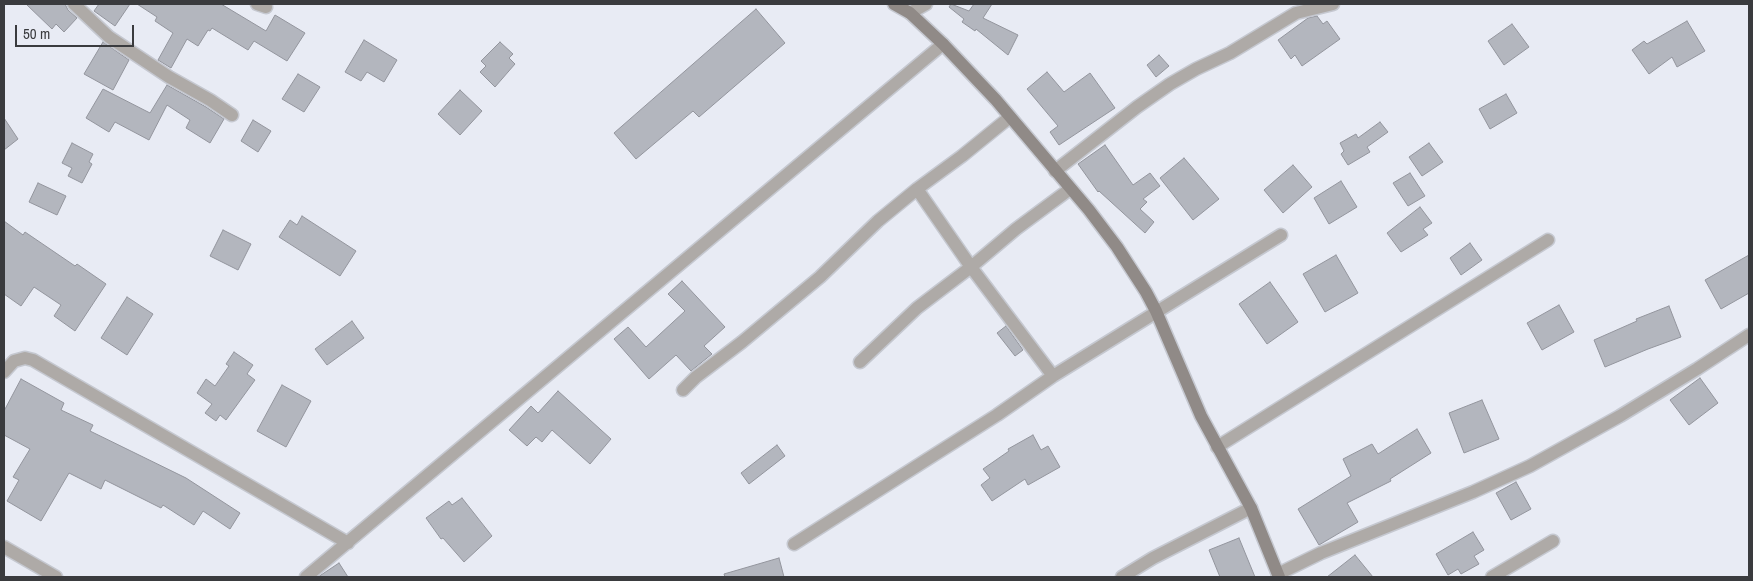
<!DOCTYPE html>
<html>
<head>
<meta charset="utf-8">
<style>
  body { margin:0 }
  #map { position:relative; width:1753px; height:581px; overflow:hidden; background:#e8ebf4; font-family:"Archivo Narrow",sans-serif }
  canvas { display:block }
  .frame { position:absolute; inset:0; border:5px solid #3a3b3e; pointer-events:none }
  .scale { position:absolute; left:15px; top:25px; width:119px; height:22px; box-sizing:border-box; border:2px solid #3a3b3e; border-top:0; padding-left:6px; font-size:15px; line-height:18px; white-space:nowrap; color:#3a3b3e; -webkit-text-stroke:4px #e8ebf4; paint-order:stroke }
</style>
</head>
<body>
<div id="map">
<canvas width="1753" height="581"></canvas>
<div class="frame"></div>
<div class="scale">50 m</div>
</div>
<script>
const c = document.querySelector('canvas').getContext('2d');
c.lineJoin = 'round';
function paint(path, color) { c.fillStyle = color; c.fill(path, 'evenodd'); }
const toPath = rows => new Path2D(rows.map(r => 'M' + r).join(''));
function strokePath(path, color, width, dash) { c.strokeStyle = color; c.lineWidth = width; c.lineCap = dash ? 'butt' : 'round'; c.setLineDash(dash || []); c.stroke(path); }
const building = toPath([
  [26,4,65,4,68,10,77,18,64,32,56,24,52,29,26,4],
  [99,4,130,4,115,26,94,11,99,4],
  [137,4,221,4,266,31,275,15,305,33,287,61,254,41,248,50,212,28,210,31,208,30,198,46,187,39,171,68,158,60,173,33,155,21,157,17,137,4],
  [951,4,969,11,974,4,992,4,983,18,1018,35,1008,55,976,29,975,31,962,22,964,19,949,7,951,4],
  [756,9,785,43,699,117,693,111,636,159,614,133,756,9],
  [1317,16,1323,24,1327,21,1340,39,1302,66,1295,55,1291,59,1278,40,1308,18,1317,16],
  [1687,21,1705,51,1677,67,1672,57,1649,74,1632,50,1644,41,1647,44,1687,21],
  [1512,24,1529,47,1504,65,1488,41,1512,24],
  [364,40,397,60,384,82,367,72,361,81,345,72,364,40],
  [103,42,129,60,113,90,84,74,103,42],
  [500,42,513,54,509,58,515,64,495,87,480,72,486,66,481,61,500,42],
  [1159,55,1169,66,1156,77,1147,65,1159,55],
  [1047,72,1064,92,1090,73,1115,108,1059,145,1050,132,1058,126,1027,89,1047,72],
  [298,74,320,87,304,112,282,99,298,74],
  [167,85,206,107,224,119,210,143,186,128,190,120,167,105,149,140,115,122,109,132,86,118,103,89,150,113,167,85],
  [460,90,482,111,460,135,438,114,460,90],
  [1506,94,1517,113,1490,129,1479,109,1506,94],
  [4,118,18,139,4,150,4,118],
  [253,120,271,131,258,152,241,141,253,120],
  [1380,122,1388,132,1367,147,1370,152,1348,165,1341,154,1344,151,1340,143,1356,134,1358,138,1380,122],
  [72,143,93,154,89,162,92,164,82,183,68,176,72,168,62,163,72,143],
  [1429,143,1443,162,1422,176,1409,157,1429,143],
  [1105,145,1133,185,1150,173,1160,186,1143,199,1147,202,1140,209,1154,222,1145,233,1099,191,1098,192,1078,164,1105,145],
  [1184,158,1219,199,1193,220,1160,178,1184,158],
  [1293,165,1312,187,1283,213,1264,190,1293,165],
  [1410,173,1425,196,1408,206,1393,183,1410,173],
  [1341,181,1357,207,1329,224,1314,198,1341,181],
  [38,183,66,196,57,215,29,202,38,183],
  [1420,207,1432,223,1423,229,1428,235,1401,252,1387,233,1420,207],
  [302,216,356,251,340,276,279,237,290,220,297,225,302,216],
  [4,221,23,235,25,232,75,266,77,264,106,284,75,331,54,316,61,305,34,287,21,306,4,294,4,221],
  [223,230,251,244,238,270,210,256,223,230],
  [1470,243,1482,260,1461,275,1450,258,1470,243],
  [1336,255,1358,293,1325,312,1303,274,1336,255],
  [1749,255,1749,293,1721,309,1705,280,1749,255],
  [682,281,725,327,704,346,712,354,691,371,676,355,649,379,614,339,628,327,646,347,685,311,668,294,682,281],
  [1270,282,1298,322,1267,344,1239,304,1270,282],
  [127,297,153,314,127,355,101,338,127,297],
  [1559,305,1574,332,1542,350,1527,323,1559,305],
  [1669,306,1681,337,1648,349,1605,367,1594,340,1637,321,1636,319,1669,306],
  [352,321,364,338,327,365,315,349,352,321],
  [1006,326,1023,350,1015,356,997,333,1006,326],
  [234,352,253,365,247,374,255,380,226,420,220,415,216,421,205,413,212,404,197,393,206,379,215,386,229,366,226,364,234,352],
  [1700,378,1718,403,1689,425,1670,400,1700,378],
  [21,379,64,403,61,410,93,425,90,431,186,478,240,513,230,529,203,511,194,525,163,505,161,508,105,480,101,489,69,473,41,521,7,501,19,480,13,477,30,449,4,435,4,411,21,379],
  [282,385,311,401,286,447,257,431,282,385],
  [558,391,611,439,590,464,552,430,542,442,536,437,527,446,509,430,531,406,538,413,558,391],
  [1482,400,1499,439,1464,453,1449,413,1482,400],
  [1417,429,1431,453,1390,479,1391,481,1347,503,1358,522,1319,545,1298,509,1351,476,1343,459,1372,444,1378,454,1417,429],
  [1033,435,1041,450,1048,446,1060,467,1028,485,1025,479,992,501,981,485,990,478,983,469,1009,451,1008,449,1033,435],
  [777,445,785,456,749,484,741,473,777,445],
  [1516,482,1531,509,1511,520,1496,493,1516,482],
  [462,498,492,536,464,562,443,538,441,539,426,518,449,501,452,505,462,498],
  [1473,532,1484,550,1474,556,1479,564,1461,574,1458,569,1448,575,1436,554,1473,532],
  [1239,538,1255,577,1220,577,1209,550,1239,538],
  [1355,555,1373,577,1327,577,1355,555],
  [779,558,784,577,725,577,724,574,779,558],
  [339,563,348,577,318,577,339,563]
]);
paint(building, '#b3b6be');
strokePath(building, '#93959d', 1);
const street = toPath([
  [74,4,109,37,169,77,210,100,232,115],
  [257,4,266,7],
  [910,13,926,4],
  [1055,171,1137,107,1170,84,1196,69,1230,53,1296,13,1333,4],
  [917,189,971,267,1053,376],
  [860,362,917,308,971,267,1016,229,1070,189],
  [4,372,14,361,25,358,33,360,348,543],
  [683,390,696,377,742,342,820,277,878,221,917,189,962,156,1010,117],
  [1217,447,1548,240],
  [794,544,997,415,1053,376,1281,235],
  [4,547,56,577],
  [1278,574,1321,553,1473,492,1530,466,1620,416,1697,369,1749,335],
  [306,577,943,44],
  [1122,577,1153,558,1251,508],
  [1492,577,1553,541]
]);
const secondary = toPath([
  [894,4,910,13,943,44,996,100,1089,210,1117,247,1146,292,1156,311,1201,416,1251,508,1279,577]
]);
strokePath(street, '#c5c8d0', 15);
strokePath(secondary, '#c5c8d0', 15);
strokePath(street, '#aeaaa7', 12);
strokePath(secondary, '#908a87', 12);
</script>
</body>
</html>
